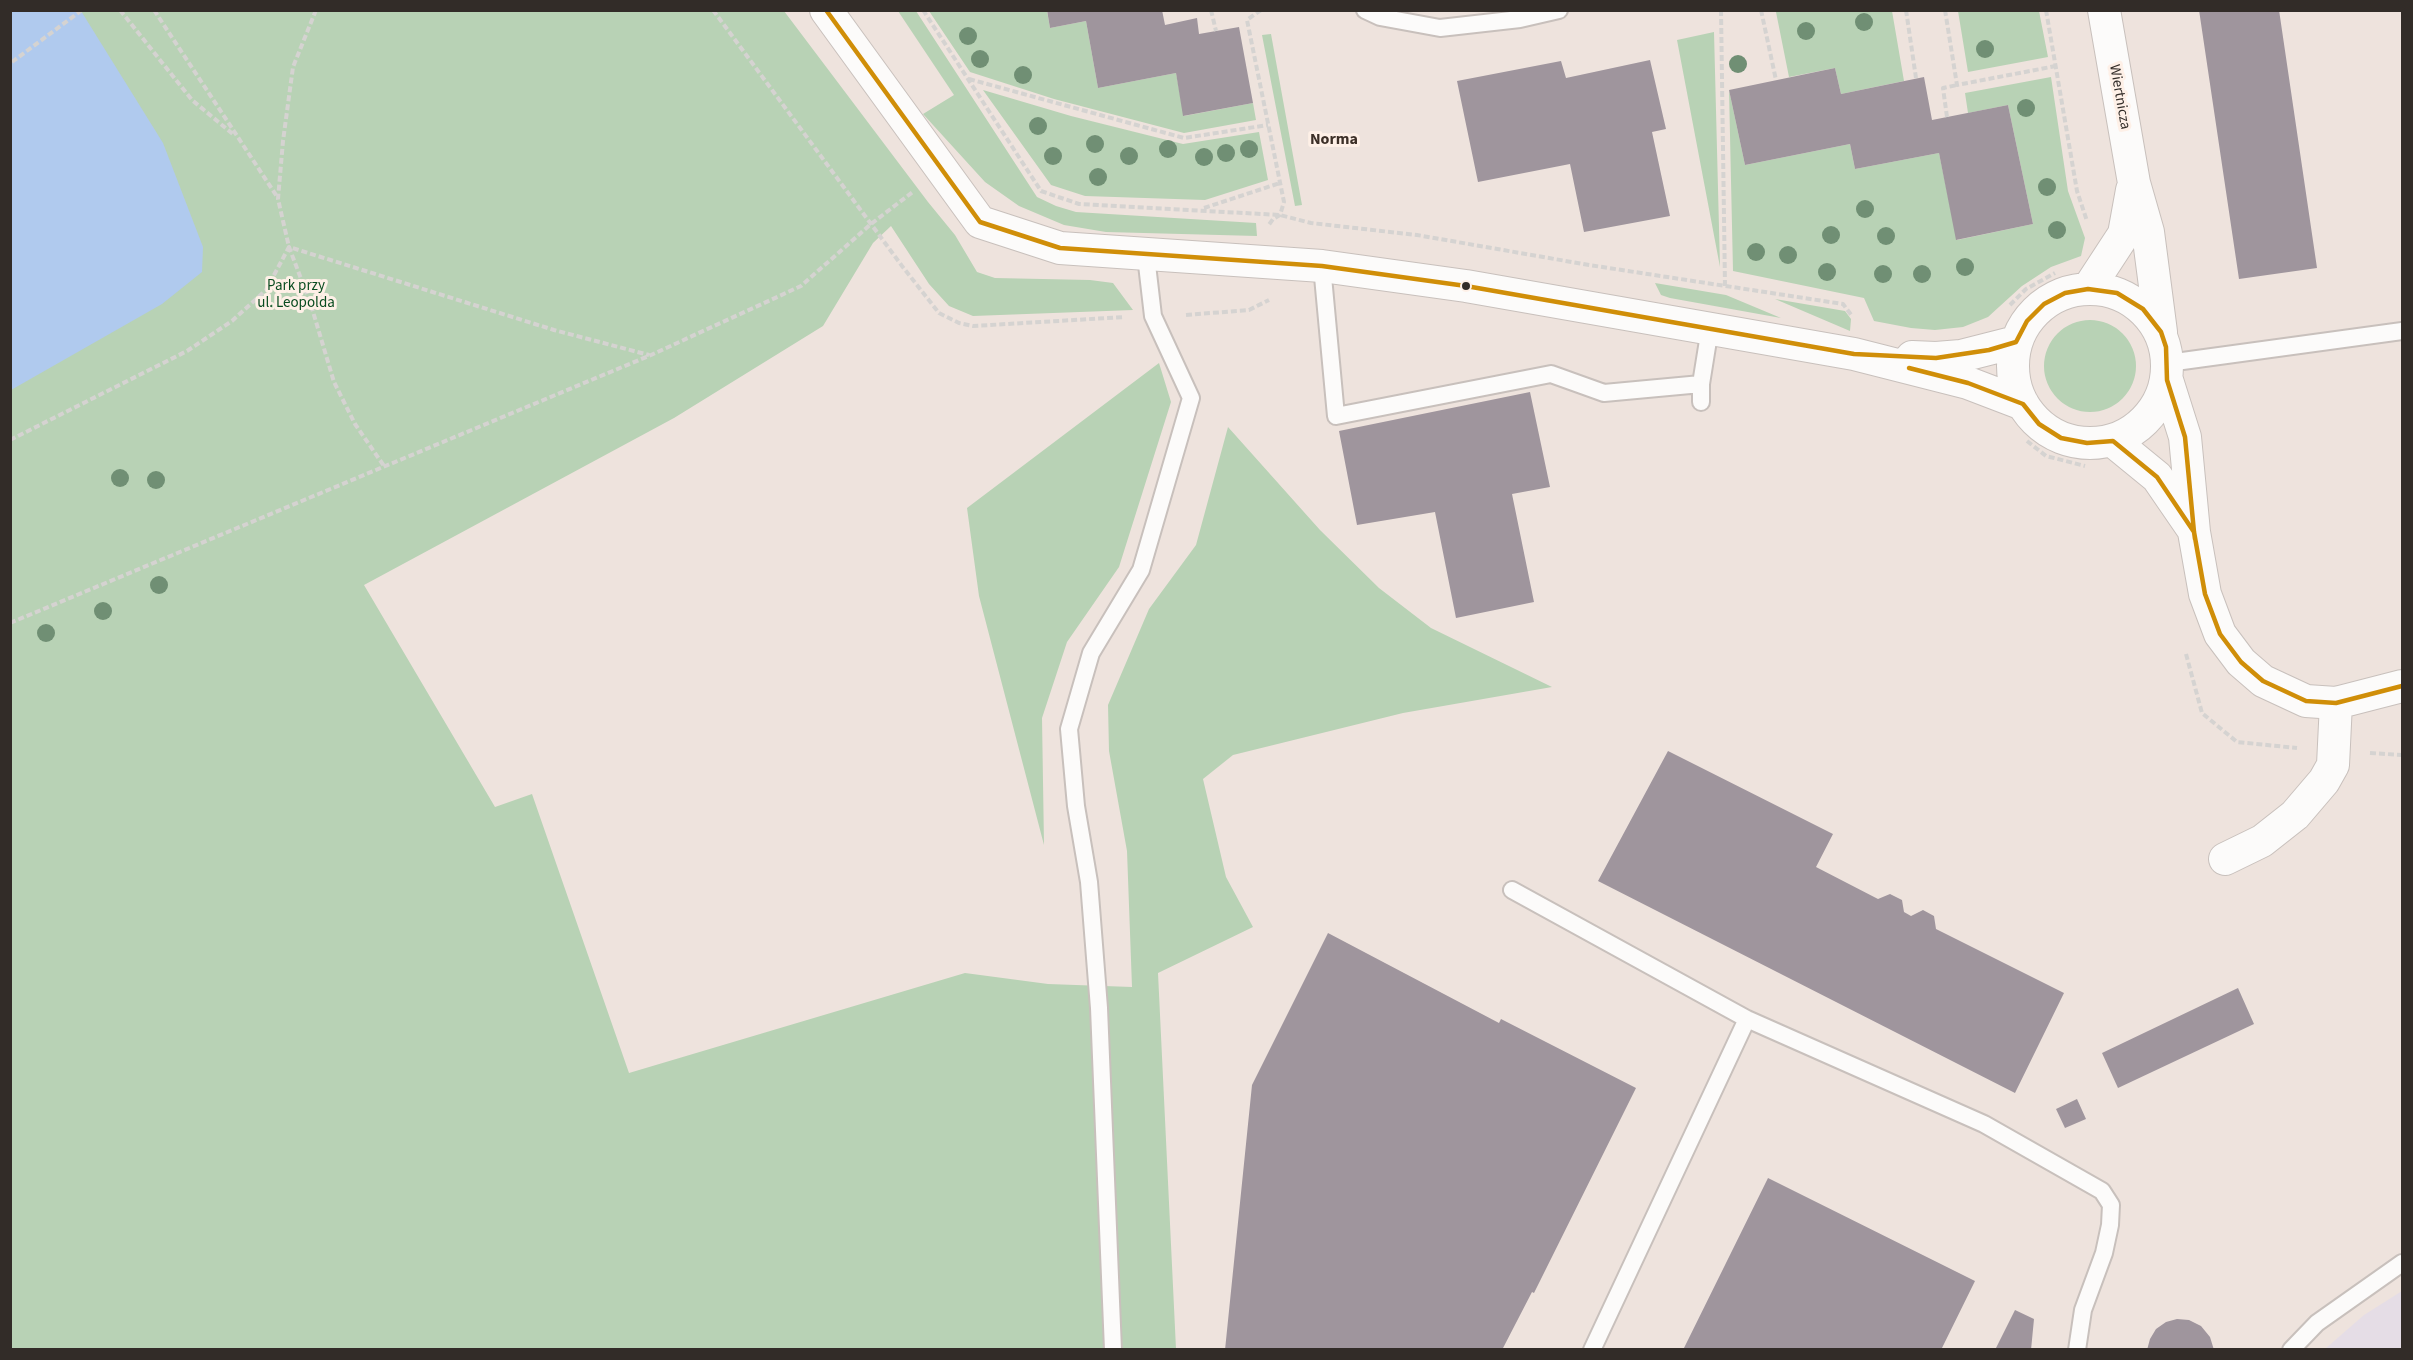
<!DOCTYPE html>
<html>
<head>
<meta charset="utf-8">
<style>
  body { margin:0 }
  #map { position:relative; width:2413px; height:1360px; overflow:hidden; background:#eee3dd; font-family:"Source Sans 3",sans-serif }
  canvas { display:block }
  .frame { position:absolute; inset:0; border:12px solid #322c28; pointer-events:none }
</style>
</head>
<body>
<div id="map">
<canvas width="2413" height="1360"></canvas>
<div class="frame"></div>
</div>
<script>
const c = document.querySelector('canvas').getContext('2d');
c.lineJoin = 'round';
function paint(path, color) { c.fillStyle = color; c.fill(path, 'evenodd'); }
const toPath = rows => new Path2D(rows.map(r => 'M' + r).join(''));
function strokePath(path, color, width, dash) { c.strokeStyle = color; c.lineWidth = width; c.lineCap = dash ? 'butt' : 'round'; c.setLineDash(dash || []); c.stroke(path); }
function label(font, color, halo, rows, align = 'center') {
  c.font = font + ' "Source Sans 3",sans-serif'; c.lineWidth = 6; c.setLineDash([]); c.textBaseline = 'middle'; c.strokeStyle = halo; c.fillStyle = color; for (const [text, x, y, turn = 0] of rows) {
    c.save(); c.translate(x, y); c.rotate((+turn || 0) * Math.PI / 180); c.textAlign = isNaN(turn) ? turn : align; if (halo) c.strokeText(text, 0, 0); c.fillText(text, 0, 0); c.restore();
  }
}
paint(toPath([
  [2402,1291,2402,1349,2325,1349,2364,1315]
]), '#e5dde6');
paint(toPath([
  [1781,10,1892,11,1904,81,1841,94,1835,68,1789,77,1776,12],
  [10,11,784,11,928,202,955,235,977,272,995,278,1090,280,1113,283,1133,310,973,316,949,306,929,284,891,226,873,243,823,326,674,418,364,585,495,807,532,794,629,1073,965,973,1048,984,1132,987,1127,851,1109,751,1108,705,1149,609,1196,545,1228,427,1320,530,1379,588,1431,628,1552,687,1403,713,1233,755,1203,779,1226,877,1253,927,1158,973,1176,1349,11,1349],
  [898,11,916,11,1037,197,1056,206,1076,212,1256,223,1257,236,1106,232,1064,225,1019,206,985,182,923,114,954,95],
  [929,11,1047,11,1050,28,1086,21,1098,88,1176,73,1184,116,1253,103,1256,120,1184,133,1054,99,970,72],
  [1958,11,2039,11,2048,57,1968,72],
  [1714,32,1720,267,1677,40],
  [1271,34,1302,205,1295,206,1262,35],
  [2051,77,2068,191,2085,238,2081,256,2051,267,2022,286,1988,317,1963,327,1935,330,1911,328,1874,321,1864,298,1733,271,1729,90,1745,165,1850,144,1855,169,1939,153,1957,240,2033,224,2008,105,1968,113,1965,93],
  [983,90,1071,116,1183,144,1259,132,1268,180,1205,200,1085,196,1051,185],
  [1655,283,1726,295,1781,318,1670,298,1661,295],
  [1775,299,1845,311,1851,319,1850,331],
  '2044 366a46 46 0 1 1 92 0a46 46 0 1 1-92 0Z',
  [1159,363,1171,402,1119,567,1067,642,1042,718,1044,845,979,596,967,508]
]), '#b8d2b5');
paint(toPath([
  [11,10,81,11,163,143,203,247,202,272,162,304,11,390]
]), '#b0caee');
paint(toPath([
  [1047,10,1162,10,1165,25,1197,18,1199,34,1239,27,1253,103,1183,116,1176,73,1098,88,1086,21,1050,28],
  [2199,10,2279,10,2317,268,2239,279],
  [1650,60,1666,129,1652,132,1670,216,1584,232,1570,164,1478,182,1457,81,1561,61,1566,78],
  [1835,68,1841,94,1924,77,1932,120,2008,105,2033,224,1956,240,1939,153,1855,169,1850,144,1745,165,1729,90],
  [1530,392,1550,487,1512,494,1534,602,1456,618,1435,512,1357,525,1339,431],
  [1668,751,1833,834,1816,867,1878,899,1890,894,1902,900,1904,912,1911,916,1923,910,1934,916,1936,929,2064,993,2015,1093,1598,881],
  [1328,933,1499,1023,1501,1019,1636,1088,1534,1293,1532,1292,1502,1350,1225,1350,1252,1085],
  [2238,988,2254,1024,2118,1088,2102,1053],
  [2077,1099,2086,1119,2065,1128,2056,1109],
  [1768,1178,1975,1281,1941,1350,1683,1350],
  [2015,1310,2034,1319,2031,1350,1995,1350],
  [2177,1319,2189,1320,2201,1326,2210,1337,2214,1350,2147,1350,2150,1339,2156,1329,2166,1322]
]), '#9f959d');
const lane = toPath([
  [1365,10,1380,17,1440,28,1520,19,1559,10],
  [1322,266,1336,416,1551,374,1604,393,1701,384,1710,328],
  [2168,363,2402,331],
  [1701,384,1701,402],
  [1512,890,1747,1019,1984,1124,2102,1191,2111,1205,2110,1225,2104,1253,2083,1310,2077,1350],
  [1113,1350,1099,1008,1089,882,1076,806,1069,729,1091,653,1141,570,1191,398,1153,316,1146,256],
  [1592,1350,1747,1019],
  [2291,1350,2317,1323,2402,1263]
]);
const street = toPath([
  [826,10,980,222,1060,248,1322,266,1466,286,1854,354,1968,383,2023,404],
  [2104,10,2134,183,2148,232,2161,332],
  '2013 366a77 77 0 1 1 154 0a77 77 0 1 1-154 0Z',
  [2088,289,2124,234,2132,190],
  [1912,357,1936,358,1961,356,2016,342],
  [2167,380,2185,437,2194,532,2205,594,2220,634,2241,662,2263,681,2306,701,2336,703,2402,686],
  [2113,441,2157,477,2192,528],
  [2225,859,2262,841,2295,815,2324,781,2333,765,2336,703]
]);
strokePath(lane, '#c8c0bc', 20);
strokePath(street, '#c8c0bc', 34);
strokePath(toPath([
  [120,10,192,100,234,135],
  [154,10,278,198],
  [316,10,293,67,283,141,278,199,289,247,311,305,334,382,355,424,384,466],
  [713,10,902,266,939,313,959,323,973,326,1125,317],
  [923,10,1041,191,1079,204,1280,215,1311,223,1417,235,1589,265,1843,304,1852,316],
  [1211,10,1216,31],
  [1261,10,1247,20,1284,202,1280,215,1273,219,1268,226],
  [1721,10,1725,286],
  [1761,10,1776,80],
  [1906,10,1916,78],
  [1945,10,1957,85,2056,66],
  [2046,10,2077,191,2087,221],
  [12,62,82,10],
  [969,79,1184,138,1268,125],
  [1947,117,1943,88,1957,85],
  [1204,208,1280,183],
  [2010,305,2026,289,2055,273],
  [1186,315,1249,310,1269,300],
  [10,440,187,351,232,321,266,290,289,247,554,330,649,355],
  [2027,441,2046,456,2085,466],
  [10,623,651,355,801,286,871,224,914,191],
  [2186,654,2202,713,2237,742,2297,748],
  [2370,753,2402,755]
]), '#d5d3d1', 4, [6, 3]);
strokePath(lane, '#fcfbfa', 16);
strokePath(street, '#fcfbfa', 32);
strokePath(toPath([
  [826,10,980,222,1060,248,1322,266,1466,286,1854,354,1936,358,1989,350,2016,342,2027,321,2044,304,2065,293,2088,289,2117,293,2143,309,2161,332,2166,347,2167,380,2185,437,2194,532,2205,594,2220,634,2241,662,2263,681,2306,701,2336,703,2402,686],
  [1909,368,1968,383,2023,404,2039,424,2061,438,2087,443,2113,441,2157,477,2194,532,2195,539]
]), '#d08e08', 4.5);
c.fillStyle = '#708f74';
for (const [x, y] of [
  [1864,22],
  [1806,31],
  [968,36],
  [1985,49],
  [980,59],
  [1738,64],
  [1023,75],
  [2026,108],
  [1038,126],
  [1095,144],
  [1168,149],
  [1249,149],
  [1226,153],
  [1053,156],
  [1129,156],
  [1204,157],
  [1098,177],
  [2047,187],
  [1865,209],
  [2057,230],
  [1831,235],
  [1886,236],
  [1756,252],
  [1788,255],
  [1965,267],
  [1827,272],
  [1883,274],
  [1922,274],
  [120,478],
  [156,480],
  [159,585],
  [103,611],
  [46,633]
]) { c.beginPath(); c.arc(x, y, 9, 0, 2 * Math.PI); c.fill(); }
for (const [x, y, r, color] of [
  [1466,286,5,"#322c28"]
]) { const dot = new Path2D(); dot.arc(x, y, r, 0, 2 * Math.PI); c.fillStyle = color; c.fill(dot); strokePath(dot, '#fef0e7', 2); }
label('15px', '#322c28', '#fef0e7', [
  ["Wiertnicza",2119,97,80]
]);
label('15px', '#084b1f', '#fef0e7', [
  ["Park przy",296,287],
  ["ul. Leopolda",296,304]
]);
label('bold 16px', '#3c2f27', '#fef0e7', [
  ["Norma",1334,140]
]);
</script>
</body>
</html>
